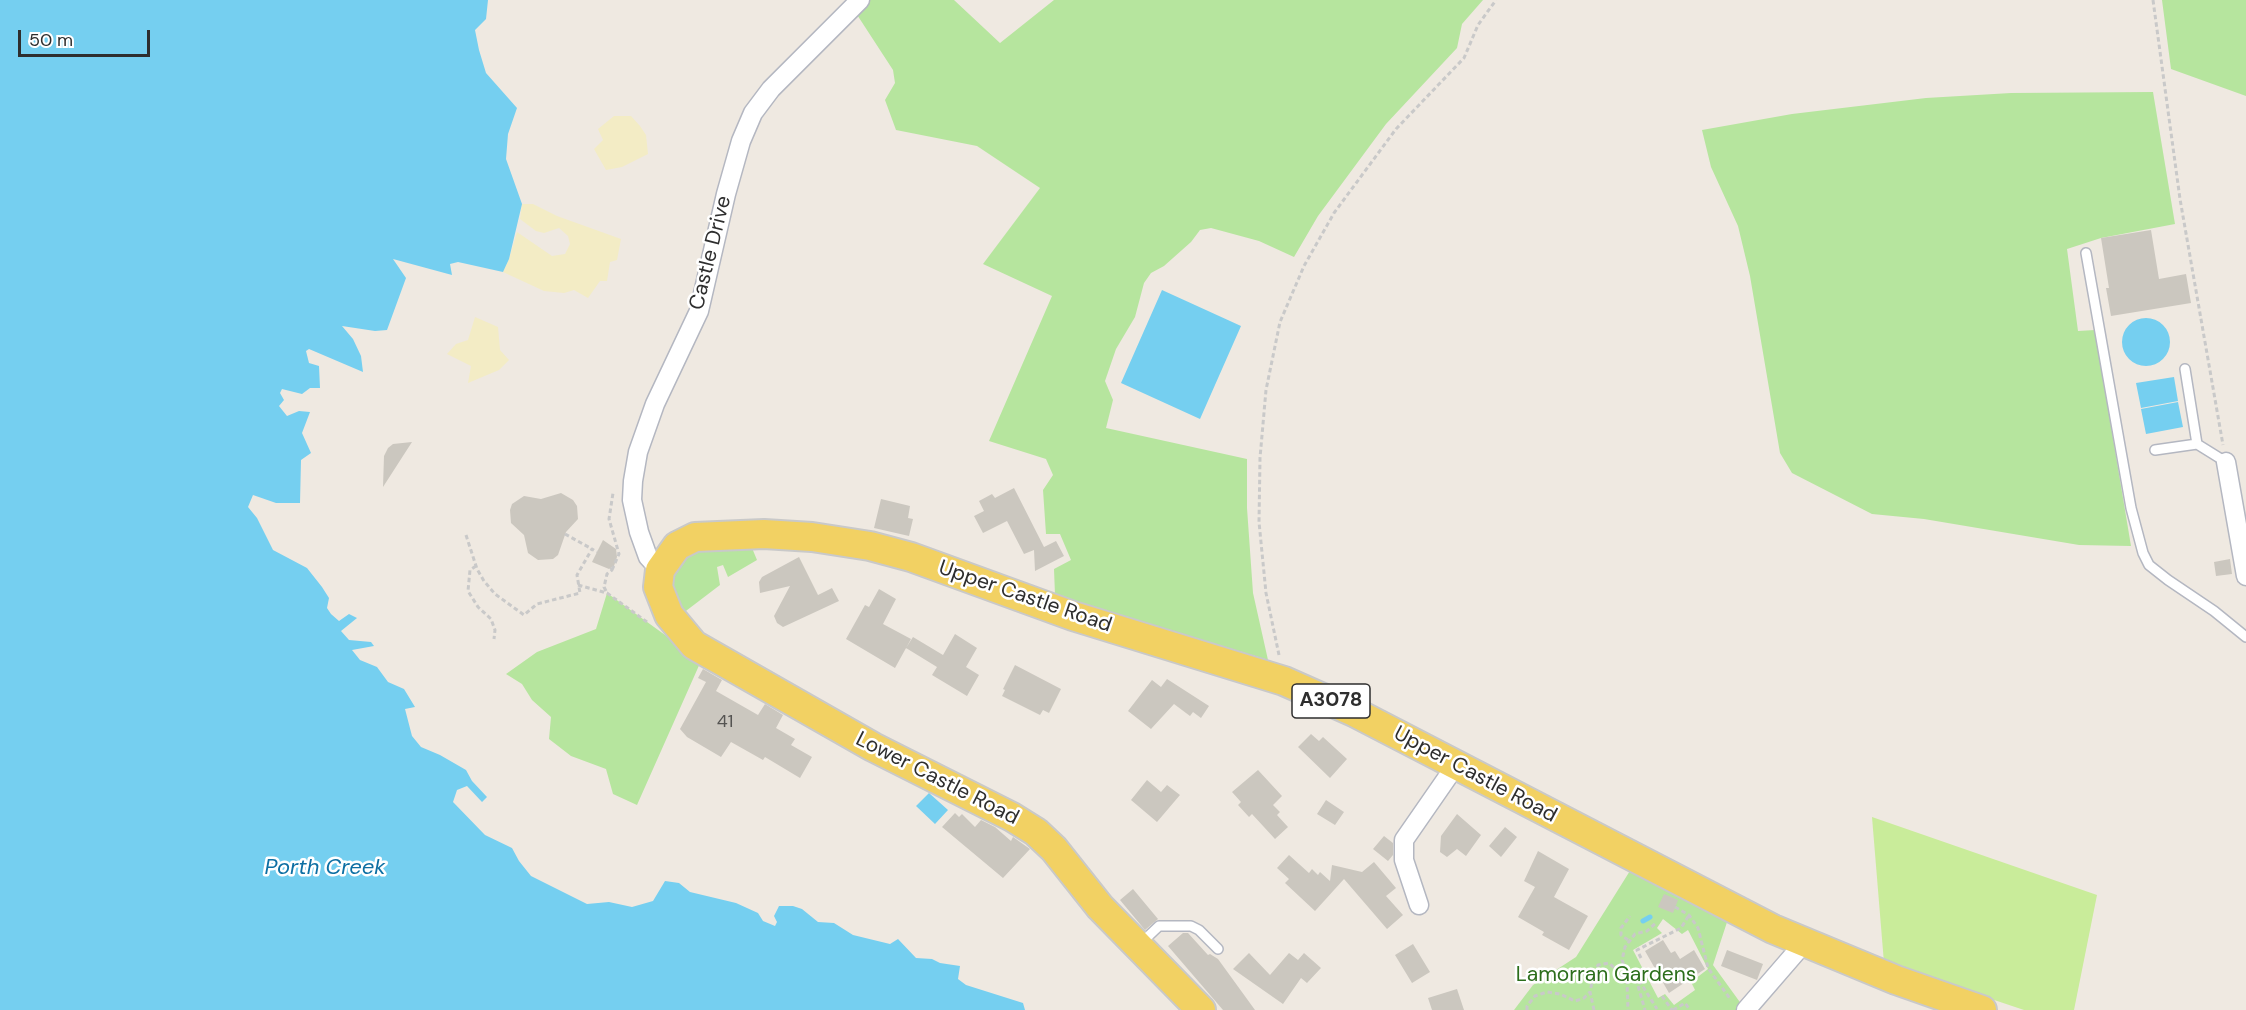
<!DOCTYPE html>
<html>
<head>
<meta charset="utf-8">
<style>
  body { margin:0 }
  #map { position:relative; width:2246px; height:1010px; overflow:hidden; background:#efe9e1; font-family:"DM Sans",sans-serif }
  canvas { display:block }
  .scale { position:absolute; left:18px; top:30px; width:132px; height:27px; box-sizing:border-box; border:3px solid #2e2e2e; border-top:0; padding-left:8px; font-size:18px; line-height:21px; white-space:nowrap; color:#2e2e2e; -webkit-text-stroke:4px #fff; paint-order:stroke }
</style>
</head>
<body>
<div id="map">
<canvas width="2246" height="1010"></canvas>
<div class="scale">50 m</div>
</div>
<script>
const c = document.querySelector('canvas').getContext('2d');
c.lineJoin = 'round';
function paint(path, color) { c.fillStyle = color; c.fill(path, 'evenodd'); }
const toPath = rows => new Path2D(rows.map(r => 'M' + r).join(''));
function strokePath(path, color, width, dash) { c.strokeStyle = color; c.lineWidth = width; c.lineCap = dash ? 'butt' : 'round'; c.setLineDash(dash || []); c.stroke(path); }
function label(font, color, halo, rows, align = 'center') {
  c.font = font + ' "DM Sans",sans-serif'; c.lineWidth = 5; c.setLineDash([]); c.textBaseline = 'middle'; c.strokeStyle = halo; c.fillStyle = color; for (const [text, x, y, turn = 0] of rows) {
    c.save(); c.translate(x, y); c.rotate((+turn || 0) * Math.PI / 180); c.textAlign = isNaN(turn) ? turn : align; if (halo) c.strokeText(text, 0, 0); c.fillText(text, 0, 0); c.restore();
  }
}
paint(toPath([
  [860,0,954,0,1000,43,1054,0,1483,0,1462,24,1457,48,1386,124,1318,216,1294,257,1259,241,1211,228,1200,230,1191,242,1164,266,1151,273,1144,283,1135,317,1116,349,1105,381,1113,400,1106,428,1247,459,1247,508,1253,593,1268,660,1055,595,1054,569,1071,560,1060,534,1046,534,1043,490,1053,475,1046,459,989,441,1052,296,983,264,1040,188,977,146,896,130,885,100,895,83,893,70,852,7],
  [2162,0,2246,0,2246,96,2171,69],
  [2153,92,2175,224,2101,238,2067,249,2078,331,2095,330,2131,546,2079,545,1924,519,1872,514,1792,473,1780,453,1750,276,1738,226,1711,167,1702,130,1792,114,1926,98,2011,93],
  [752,548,757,560,728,577,723,565,717,567,720,585,678,617,667,578,691,549],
  [607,593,701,661,637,805,613,794,606,769,571,756,549,739,551,717,532,700,522,684,506,674,537,652,596,629],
  [1633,866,1729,916,1713,965,1742,1005,1737,1010,1514,1010,1533,985,1576,957],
  [1663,919,1682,934,1688,930,1708,969,1691,982,1695,990,1674,1005,1665,994,1658,998,1633,950,1662,933,1657,928]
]), '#b6e59e');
paint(toPath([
  [614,116,631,116,640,126,646,135,648,154,622,167,606,170,594,149,603,140,598,129],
  [522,204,533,204,557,216,621,239,617,260,610,262,607,281,600,281,588,298,574,290,564,293,544,291,503,272,509,259,517,232,552,256,565,254,570,244,568,236,559,228,544,233,536,231,520,219],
  [475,317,498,327,500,350,509,360,499,370,468,383,471,366,447,354,456,344,468,340]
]), '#f3ecc5');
paint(toPath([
  [1872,817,2097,895,2074,1010,2024,1010,1884,963]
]), '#c9ec9a');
paint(toPath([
  [0,0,488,0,486,19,475,30,479,50,486,73,517,108,508,134,506,159,522,204,509,259,503,272,458,262,450,264,452,275,393,259,406,278,387,330,375,331,342,326,353,339,361,356,363,372,309,349,306,351,309,363,319,366,320,388,310,388,302,394,282,389,280,393,284,400,279,406,287,416,299,411,310,412,302,433,311,453,301,460,300,503,276,503,253,495,248,507,257,518,273,550,307,568,322,587,329,598,327,608,331,614,339,621,349,614,357,618,341,631,349,640,371,642,374,646,352,650,360,660,377,667,388,682,404,689,415,707,405,709,412,736,421,747,440,755,466,770,472,781,487,797,482,802,467,786,457,790,453,802,485,835,512,848,519,861,531,876,587,904,609,902,632,907,653,901,665,881,679,883,690,892,736,903,758,913,763,921,775,926,777,922,774,916,779,906,793,906,802,909,818,922,834,923,853,935,890,944,898,939,916,958,932,959,940,963,960,966,958,979,966,985,1023,1003,1025,1010,0,1010],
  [1162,290,1241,326,1200,419,1121,383],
  '2122 342a24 24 0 1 1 48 0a24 24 0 1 1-48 0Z',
  [2174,377,2178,401,2141,408,2136,383],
  [2178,402,2183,427,2146,434,2141,409],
  [929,793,948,810,935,824,916,806]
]), '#75cff0');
strokePath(toPath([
  [1643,921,1650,917]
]), '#75cff0', 5);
paint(toPath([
  [2151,230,2159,279,2186,274,2191,303,2111,316,2106,288,2109,288,2101,238],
  [412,442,383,487,384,456,388,448,393,444],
  [1014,488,1044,547,1056,541,1064,556,1035,571,1034,550,1024,554,1007,521,983,533,974,516,984,511,979,501,992,494,995,498],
  [561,493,573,500,577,506,578,519,566,532,558,555,553,559,538,560,528,553,524,535,511,523,510,510,512,504,524,496,541,499],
  [881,499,910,506,908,518,913,519,909,536,874,528],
  [603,540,616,549,617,557,614,566,609,569,592,562],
  [799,557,818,595,832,588,839,601,783,627,777,623,774,616,790,586,760,593,759,582,762,577],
  [2230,559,2232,574,2216,576,2214,562],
  [879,589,896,599,883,624,911,639,895,668,846,639,865,605,869,607],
  [955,634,977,648,966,667,979,675,967,696,932,675,937,667,906,648,913,637,943,655],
  [1015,665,1061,689,1049,713,1043,710,1040,715,1002,696,1005,690,1003,689],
  [703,669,722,680,716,691,758,715,765,704,783,715,776,728,795,739,791,745,812,757,800,778,765,757,763,760,731,742,721,757,687,737,680,729,706,682,698,678],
  [1167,679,1209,706,1201,718,1193,712,1190,716,1174,704,1151,729,1128,711,1152,680,1161,687],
  [1311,734,1319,741,1323,737,1347,759,1330,778,1298,747],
  [1258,770,1282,796,1273,805,1280,812,1277,815,1288,827,1275,839,1252,814,1249,817,1238,805,1241,802,1232,792],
  [1147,780,1161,792,1167,785,1180,795,1157,822,1131,800],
  [1326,800,1344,812,1335,825,1317,814],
  [955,813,959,817,962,814,975,827,981,820,995,827,1011,841,1013,837,1030,849,1003,878,942,827],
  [1457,814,1481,835,1466,856,1457,849,1447,857,1440,852,1441,836],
  [1505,827,1517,837,1501,857,1489,846],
  [1384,836,1393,843,1393,855,1388,861,1373,849],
  [1538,851,1569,869,1554,897,1588,916,1569,950,1542,935,1544,932,1518,917,1535,887,1524,881],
  [1289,855,1309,873,1312,869,1318,875,1320,872,1330,881,1332,865,1362,872,1374,862,1396,888,1386,896,1403,915,1387,929,1344,879,1315,911,1285,883,1289,879,1277,868],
  [1133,889,1158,919,1145,930,1120,900],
  [1664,894,1678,900,1673,913,1658,907],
  [1183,933,1188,933,1208,955,1210,954,1218,959,1255,1010,1223,1010,1168,946],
  [1663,940,1671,953,1675,951,1680,959,1694,950,1705,969,1669,993,1645,951],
  [1413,944,1430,972,1412,983,1395,955],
  [1727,950,1763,964,1757,980,1721,966],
  [1249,953,1270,975,1289,953,1298,960,1304,953,1321,968,1307,983,1301,978,1283,1004,1233,969],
  [1457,989,1464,1010,1432,1010,1428,998]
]), '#cbc7bf');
const service = toPath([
  [2086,253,2131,508,2143,553,2149,565,2168,580,2214,611,2246,637],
  [2185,369,2197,444],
  [2155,450,2197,444,2226,462],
  [1140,944,1159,926,1191,926,1199,930,1218,949]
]);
const minor = toPath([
  [2226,462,2246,576],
  [660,570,648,557,639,532,632,500,633,481,638,452,655,404,699,311,726,194,741,141,753,113,771,89,860,0],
  [1419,905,1404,860,1404,840,1456,765],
  [1746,1010,1804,943]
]);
const primary = toPath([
  [1201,1010,1100,907,1054,849,1036,832,1012,817,873,747,694,645,669,615,658,587,660,570,677,546,695,537,764,534,812,537,870,546,911,557,1073,616,1284,681,1354,712,1773,929,1896,980,1982,1010]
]);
strokePath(service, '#b4b7c1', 12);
strokePath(minor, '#b4b7c1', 21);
strokePath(primary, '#c9c9c9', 32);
strokePath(toPath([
  [2153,0,2180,199,2223,445],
  [565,534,592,549],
  [466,535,477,569,484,581,495,594,524,615,537,604,580,593,577,575,592,549,597,552],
  [476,566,470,570,468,591,478,607,491,619,495,630,494,639],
  [612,570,619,554,609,519,613,493],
  [578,585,607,593,647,622],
  [606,591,604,587,607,574,612,570,611,567],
  [1279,655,1266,593,1259,522,1260,458,1266,390,1280,322,1304,266,1334,213,1396,129,1464,58,1478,25,1496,0],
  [1675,907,1689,915,1698,928,1708,968,1731,1000],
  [1628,940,1621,935,1621,928,1630,916],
  [1641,958,1637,950,1681,928,1689,915],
  [1635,974,1657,1009],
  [1629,978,1622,960,1625,947,1635,934,1647,931,1657,922],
  [1628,979,1642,969],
  [1636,979,1645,1010],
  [1662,996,1672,1010],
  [1527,1010,1527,1006,1535,996,1547,992,1560,994,1575,1001,1584,998,1590,992],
  [1594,1010,1590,992,1594,972,1598,965,1609,963,1627,980,1628,1010],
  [1673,1010,1685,1003,1690,1010]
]), '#c9c9c9', 3, [4.5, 3]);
strokePath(service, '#fff', 9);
strokePath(minor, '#fff', 18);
strokePath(primary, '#f2d163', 28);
label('18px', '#555452', null, [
  ["41",725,722]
]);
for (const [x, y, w] of [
  [1331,701,78]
]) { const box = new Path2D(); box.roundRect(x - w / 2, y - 17, w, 34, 4.5); c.fillStyle = '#fff'; c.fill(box); strokePath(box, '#2e2e2e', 1.5); }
label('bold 20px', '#2e2e2e', null, [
  ["A3078",1331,701]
]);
label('21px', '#2e2e2e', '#fff', [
  ["Castle Drive",711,253,-76],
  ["Upper Castle Road",1025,597,19],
  ["Upper Castle Road",1475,775,28],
  ["Lower Castle Road",937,779,27]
]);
label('21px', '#2c6e1b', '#fff', [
  ["Lamorran Gardens",1606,975]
]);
label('italic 22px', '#0d6fa3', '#fff', [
  ["Porth Creek",325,868]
]);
</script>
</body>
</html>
